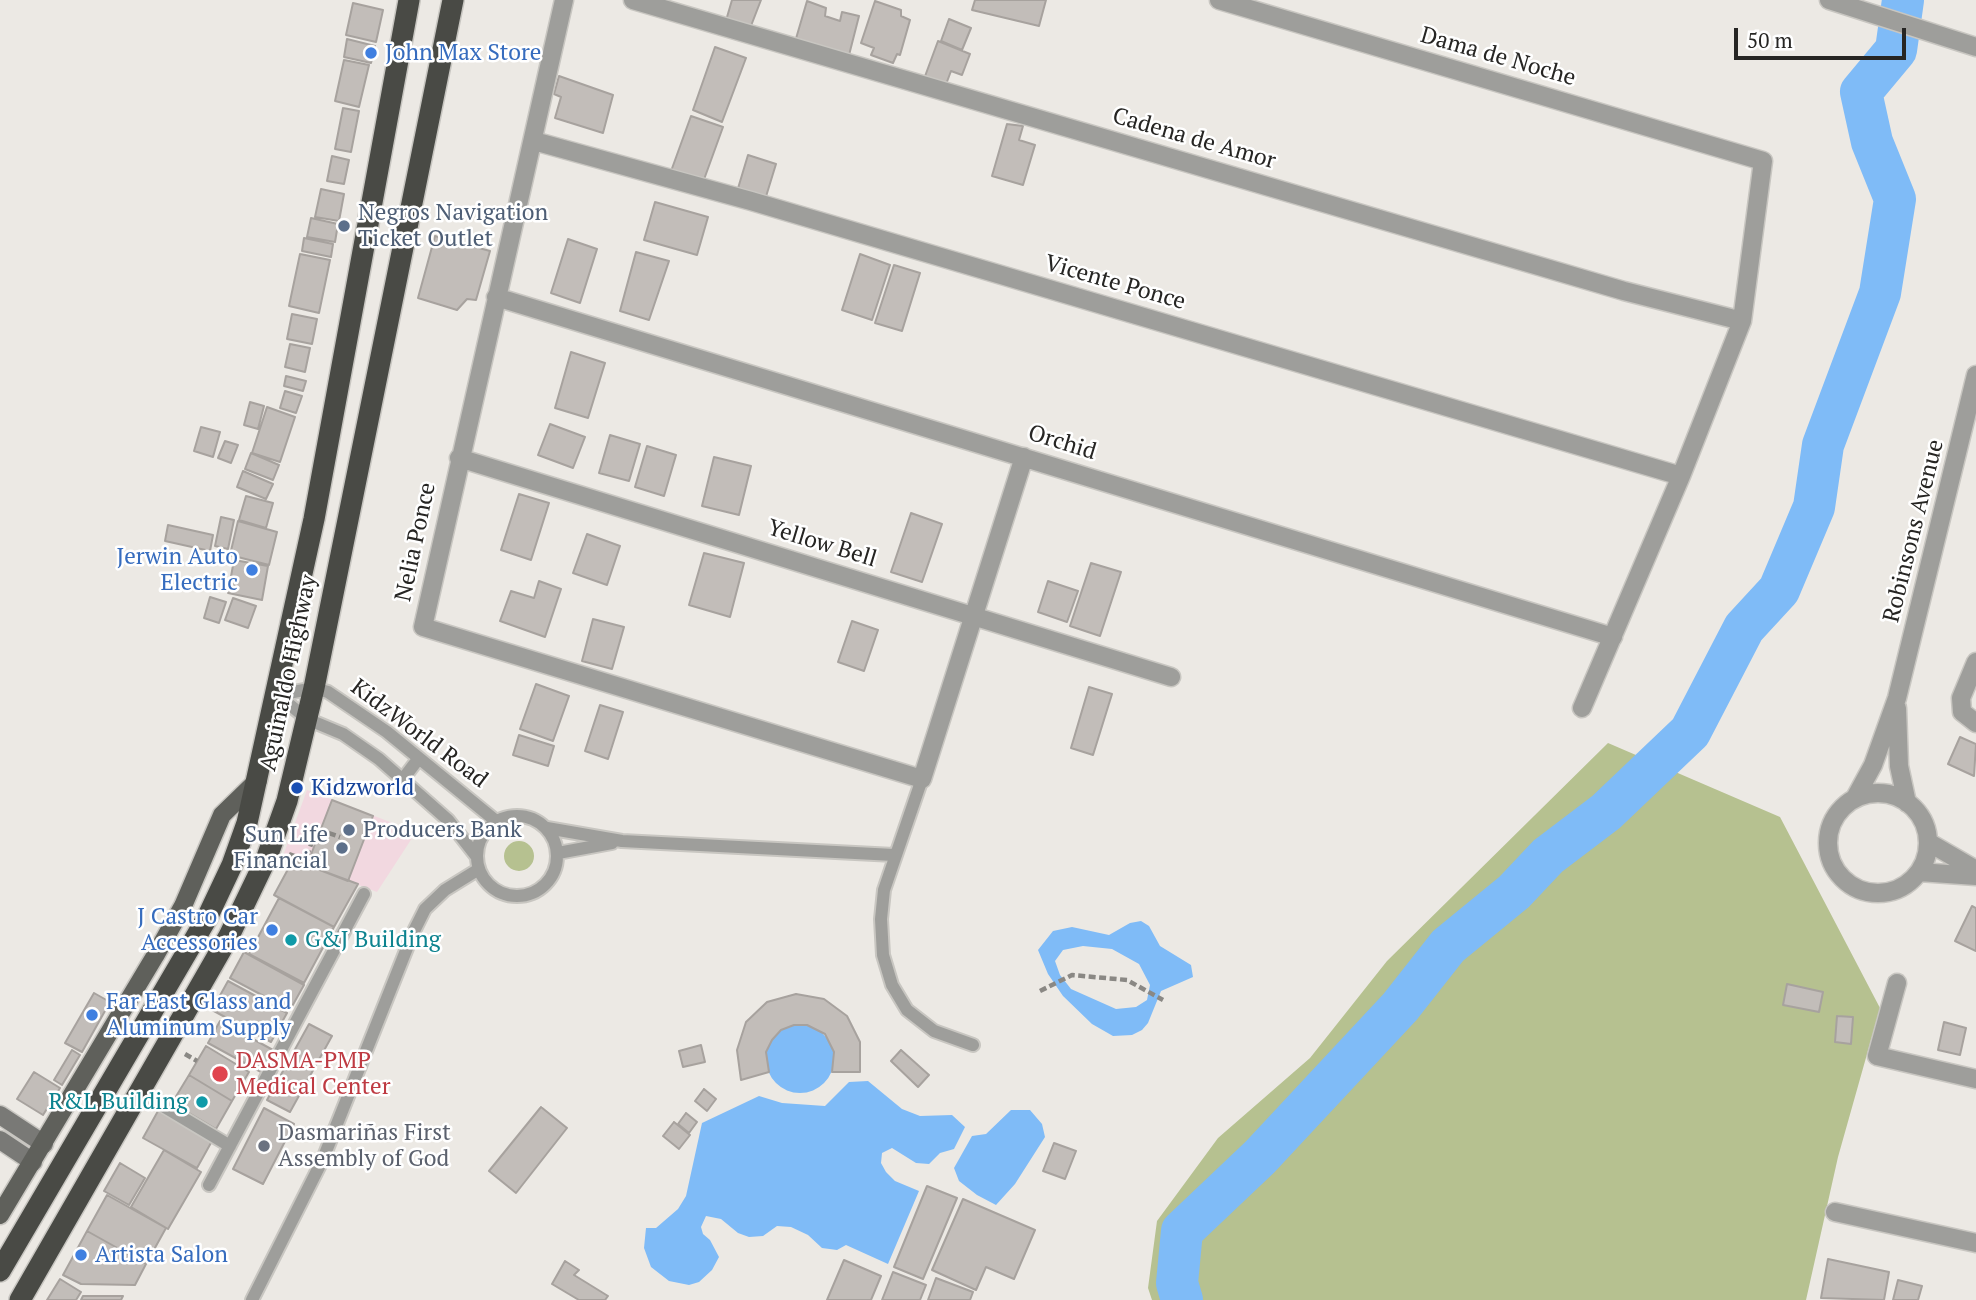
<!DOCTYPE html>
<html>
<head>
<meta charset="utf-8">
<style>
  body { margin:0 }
  #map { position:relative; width:1976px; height:1300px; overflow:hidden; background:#ece9e4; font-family:"PT Serif",serif }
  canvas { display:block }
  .scale { position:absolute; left:1734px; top:28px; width:172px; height:32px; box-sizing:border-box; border:4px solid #262523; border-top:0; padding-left:9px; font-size:21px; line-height:24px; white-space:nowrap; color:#262523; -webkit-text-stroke:5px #fff; paint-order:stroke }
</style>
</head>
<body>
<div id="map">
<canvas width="1976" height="1300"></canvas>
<div class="scale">50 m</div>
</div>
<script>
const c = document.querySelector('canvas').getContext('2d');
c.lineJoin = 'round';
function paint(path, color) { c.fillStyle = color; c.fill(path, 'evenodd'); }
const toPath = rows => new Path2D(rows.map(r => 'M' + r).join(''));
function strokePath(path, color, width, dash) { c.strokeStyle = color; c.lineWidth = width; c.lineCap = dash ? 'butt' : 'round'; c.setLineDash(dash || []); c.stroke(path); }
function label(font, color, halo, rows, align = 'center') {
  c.font = font + ' "PT Serif",serif'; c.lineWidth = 5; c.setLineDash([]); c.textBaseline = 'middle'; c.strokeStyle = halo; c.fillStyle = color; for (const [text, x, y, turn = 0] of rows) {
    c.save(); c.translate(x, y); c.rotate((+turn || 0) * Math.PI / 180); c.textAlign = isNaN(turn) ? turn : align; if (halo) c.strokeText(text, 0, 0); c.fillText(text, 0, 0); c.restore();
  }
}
paint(toPath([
  [307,790,416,832,377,892,283,856]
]), '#f2d8e0');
paint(toPath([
  [1608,743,1780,817,1880,1008,1838,1157,1806,1300,1152,1300,1148,1288,1157,1221,1218,1138,1310,1058,1387,961],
  '504 856a15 15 0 1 1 30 0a15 15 0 1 1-30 0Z'
]), '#b6c190');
paint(toPath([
  [1141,921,1149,926,1160,946,1191,965,1193,977,1161,991,1148,1023,1142,1030,1132,1035,1113,1036,1092,1024,1063,996,1048,974,1038,950,1053,931,1072,927,1109,935,1130,923],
  [1083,946,1112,949,1139,964,1150,985,1147,1000,1136,1007,1116,1009,1071,989,1060,975,1055,961,1063,950],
  '766 1059a34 34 0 1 1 68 0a34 34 0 1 1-68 0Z',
  [868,1081,902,1109,920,1116,952,1115,965,1127,954,1149,940,1153,929,1164,916,1163,892,1148,882,1153,881,1163,886,1172,895,1181,919,1191,888,1264,846,1245,837,1250,822,1248,808,1235,791,1227,777,1226,763,1236,749,1237,738,1233,721,1219,706,1216,701,1227,703,1234,710,1240,719,1257,712,1270,699,1282,689,1285,669,1281,651,1267,644,1248,646,1228,656,1228,678,1209,686,1196,702,1123,759,1096,782,1103,825,1106,849,1082],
  [1011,1110,1030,1110,1042,1124,1045,1137,1015,1184,996,1205,977,1195,959,1181,954,1168,972,1136,986,1134]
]), '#7fbbf7');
strokePath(toPath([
  [1182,1300,1177,1283,1182,1231,1260,1157,1400,1007,1448,946,1514,892,1548,856,1606,812,1690,732,1744,628,1779,590,1814,507,1823,445,1880,293,1895,199,1872,142,1861,92,1896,50,1903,0]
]), '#7fbbf7', 42);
const building = toPath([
  [732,0,761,0,749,31,725,24,732,0],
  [975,0,1046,0,1039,26,972,10,975,0],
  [807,1,826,8,825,16,840,21,842,12,859,16,848,59,795,42,807,1],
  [875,1,901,10,901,16,910,20,900,55,897,54,893,63,871,55,874,48,861,43,875,1],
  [353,3,383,10,376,42,346,35,353,3],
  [949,19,971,28,962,50,941,41,949,19],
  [347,39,375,46,371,63,344,57,347,39],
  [938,41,970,54,962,75,951,71,945,87,924,79,938,41],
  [715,47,746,58,722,122,693,110,715,47],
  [344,60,369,65,359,107,335,101,344,60],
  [559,76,613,95,603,133,555,118,561,97,554,94,559,76],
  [343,108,359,111,351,152,335,149,343,108],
  [691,116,723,127,702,185,670,174,691,116],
  [1007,124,1023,126,1019,140,1035,145,1023,185,992,176,1007,124],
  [748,155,776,164,764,203,736,195,748,155],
  [332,156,349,160,344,184,327,181,332,156],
  [321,189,344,194,339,221,315,217,321,189],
  [655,202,708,217,697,255,644,240,655,202],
  [311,218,338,224,335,242,307,237,311,218],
  [435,236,490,251,476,300,467,299,457,310,418,298,435,236],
  [304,238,333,244,331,257,302,251,304,238],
  [568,239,597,249,580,303,551,293,568,239],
  [636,252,669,261,649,320,620,311,636,252],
  [300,254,330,260,319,313,289,306,300,254],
  [860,254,890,265,872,320,842,310,860,254],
  [894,265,920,273,902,331,875,323,894,265],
  [292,314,317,319,312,344,287,339,292,314],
  [290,344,310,348,305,372,285,367,290,344],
  [571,352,605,363,588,418,555,408,571,352],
  [286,376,306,381,303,391,284,386,286,376],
  [285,391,302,396,296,413,280,408,285,391],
  [250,402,264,406,258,429,244,425,250,402],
  [267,407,295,417,280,462,252,453,267,407],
  [550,424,585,437,573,468,538,455,550,424],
  [201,427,220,432,213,457,194,451,201,427],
  [610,435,640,444,629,481,599,473,610,435],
  [225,441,238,445,231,463,218,458,225,441],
  [647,446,676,455,664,496,635,487,647,446],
  [251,453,279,465,273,480,245,469,251,453],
  [714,457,751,466,739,515,702,506,714,457],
  [243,471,273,484,266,499,237,487,243,471],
  [519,494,549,503,531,560,501,550,519,494],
  [246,496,273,503,266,528,239,520,246,496],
  [911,513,942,524,922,582,891,572,911,513],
  [221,517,234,520,228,549,215,546,221,517],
  [238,521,277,532,269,565,230,555,238,521],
  [168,525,213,535,210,551,165,541,168,525],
  [587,534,620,546,607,585,573,573,587,534],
  [704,553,744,563,730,617,689,605,704,553],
  [234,560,268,566,262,600,228,593,234,560],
  [1091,563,1121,572,1100,636,1070,626,1091,563],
  [539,581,561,589,545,637,500,621,511,591,534,598,539,581],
  [1048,581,1078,591,1067,622,1038,612,1048,581],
  [210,597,226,602,219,623,204,618,210,597],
  [233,598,256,606,248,628,225,620,233,598],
  [593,619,624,627,612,669,582,661,593,619],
  [852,621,878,630,864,671,838,662,852,621],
  [536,684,569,696,553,741,520,729,536,684],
  [1089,687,1112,694,1093,755,1071,748,1089,687],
  [600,705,623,712,608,759,585,751,600,705],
  [519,735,554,746,548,766,513,755,519,735],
  [1960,737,1976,744,1974,776,1948,764,1960,737],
  [332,800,373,816,348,881,307,865,332,800],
  [293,860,358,884,334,927,274,895,293,860],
  [279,898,334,927,304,983,249,954,279,898],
  [1972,906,1976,908,1976,951,1955,941,1972,906],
  [244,952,304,985,290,1010,230,978,244,952],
  [228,981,287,1013,271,1042,212,1010,228,981],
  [1787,984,1823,992,1819,1012,1783,1005,1787,984],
  [94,993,110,1002,82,1052,65,1043,94,993],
  [796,994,824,999,847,1016,860,1042,860,1072,832,1072,834,1052,825,1034,807,1025,794,1025,781,1030,772,1040,766,1052,769,1072,741,1080,737,1050,746,1022,767,1002,796,994],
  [1837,1016,1853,1017,1851,1044,1835,1042,1837,1016],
  [220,1021,273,1050,261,1072,208,1043,220,1021],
  [1944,1022,1966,1028,1960,1055,1938,1050,1944,1022],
  [309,1024,332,1036,290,1112,267,1100,309,1024],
  [701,1045,705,1062,683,1067,679,1051,701,1045],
  [206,1046,249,1072,232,1101,189,1075,206,1046],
  [72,1050,80,1055,62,1085,54,1080,72,1050],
  [901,1050,929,1075,918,1087,891,1061,901,1050],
  [34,1072,60,1088,43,1115,17,1099,34,1072],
  [189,1075,232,1101,216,1129,172,1103,189,1075],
  [704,1089,716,1099,707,1111,695,1101,704,1089],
  [541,1107,567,1128,516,1193,489,1171,541,1107],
  [264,1108,294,1124,263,1184,233,1169,264,1108],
  [158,1111,212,1141,197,1168,143,1138,158,1111],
  [686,1113,697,1122,689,1133,678,1124,686,1113],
  [674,1122,690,1135,679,1149,663,1136,674,1122],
  [1054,1143,1076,1151,1065,1179,1043,1171,1054,1143],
  [164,1150,201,1172,168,1229,131,1207,164,1150],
  [120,1163,145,1178,129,1205,104,1191,120,1163],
  [927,1186,957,1198,923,1279,894,1267,927,1186],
  [107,1195,166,1228,146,1264,87,1231,107,1195],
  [963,1199,1035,1230,1014,1279,986,1267,976,1290,932,1270,963,1199],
  [87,1231,146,1264,135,1285,81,1284,63,1275,87,1231],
  [1828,1259,1889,1272,1884,1300,1821,1298,1828,1259],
  [844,1260,881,1276,871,1300,827,1300,844,1260],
  [565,1261,579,1270,574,1275,608,1296,605,1300,579,1300,552,1284,565,1261],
  [893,1272,926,1285,920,1300,882,1300,893,1272],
  [936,1278,973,1292,970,1300,928,1300,936,1278],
  [60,1279,81,1292,76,1300,47,1300,60,1279],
  [1898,1280,1922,1286,1918,1300,1893,1300,1898,1280],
  [83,1296,123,1296,121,1300,81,1300,83,1296]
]);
paint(building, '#c2bdb9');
strokePath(building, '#a7a29e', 2);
const lane = toPath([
  [278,695,314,688,328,692,387,732,496,821],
  [278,695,307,719,343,734,379,759,448,820,477,857],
  [403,779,419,758],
  [922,779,884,890,881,919,883,955,892,985,907,1010,934,1031,973,1045],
  '477 856a40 40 0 1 1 80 0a40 40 0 1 1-80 0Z',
  [547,828,622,841,894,855],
  [558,853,612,843],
  [138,1091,230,1146],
  [209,1185,364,894],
  [252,1300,323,1159,413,933,425,909,445,890,479,869]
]);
const street = toPath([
  [564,0,423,627,922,779,1024,457],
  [633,0,1624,291,1742,321],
  [1219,0,1763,161,1742,321,1681,476,1582,708],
  [1829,0,1976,47],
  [534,141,751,201,1681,476],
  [496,297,1613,637],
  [459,458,1171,677],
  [1976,662,1961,698,1962,712,1976,723],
  [1897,708,1899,766,1907,803],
  '1828 843a50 50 0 1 1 100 0a50 50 0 1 1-100 0Z',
  [1855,798,1873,765,1897,698,1976,375],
  [1928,842,1976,870],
  [1919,872,1976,876],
  [1897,983,1877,1056,1976,1079],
  [1835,1212,1976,1243]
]);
const secondary = toPath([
  [0,1115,44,1144],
  [0,1140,33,1162]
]);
const primary = toPath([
  [0,1215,155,956,183,906,222,815,258,780]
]);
const highway = toPath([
  [0,1271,207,918,232,865,247,823,314,519,409,0],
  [20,1300,229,936,267,857,287,801,314,688,453,0]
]);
strokePath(lane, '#c8c6c1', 16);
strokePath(street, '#c8c6c1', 21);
strokePath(secondary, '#c8c6c1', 21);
strokePath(primary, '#c8c6c1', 21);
strokePath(highway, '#c8c6c1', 24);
strokePath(toPath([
  [289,854,305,860,317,829,340,837],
  [1040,991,1072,975,1127,980,1163,1000],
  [185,1054,197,1061]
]), '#8a8884', 4.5, [7, 3.5]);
strokePath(lane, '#9e9e9b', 12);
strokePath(street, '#9e9e9b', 18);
strokePath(secondary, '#797976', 18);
strokePath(primary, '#5f605b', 18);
strokePath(highway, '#494a45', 21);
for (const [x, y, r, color] of [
  [371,53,7,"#3f7fe0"],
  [344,226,7,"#5c6f8a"],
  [252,570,7,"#3f7fe0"],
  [297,788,7,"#1a4fb4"],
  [349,830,7,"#5c6f8a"],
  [342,848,7,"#5c6f8a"],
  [272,930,7,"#3f7fe0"],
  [291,940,7,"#0f9aa8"],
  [92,1015,7,"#3f7fe0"],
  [220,1074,9,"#e0444e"],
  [202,1102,7,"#0f9aa8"],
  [264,1146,7,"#6b7280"],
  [81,1255,7,"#3f7fe0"]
]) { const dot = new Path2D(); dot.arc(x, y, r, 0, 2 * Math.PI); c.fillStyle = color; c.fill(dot); strokePath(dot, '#fff', 2.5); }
label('23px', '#366cbe', '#fff', [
  ["John Max Store",385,53],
  ["Jerwin Auto",238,557,"right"],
  ["Electric",238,583,"right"],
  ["J Castro Car",258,917,"right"],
  ["Accessories",258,943,"right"],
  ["Far East Glass and",106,1002],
  ["Aluminum Supply",106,1028],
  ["Artista Salon",95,1255]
], 'left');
label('23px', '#262523', '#fff', [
  ["Dama de Noche",1498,57,16],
  ["Cadena de Amor",1194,139,16],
  ["Vicente Ponce",1115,283,16],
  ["Orchid",1062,443,17],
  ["Robinsons Avenue",1914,531,-76],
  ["Nelia Ponce",416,542,-78],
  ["Yellow Bell",822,544,17],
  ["Aguinaldo Highway",289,673,-78],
  ["KidzWorld Road",419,734,37]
]);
label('23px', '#4e5e75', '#fff', [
  ["Negros Navigation",358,213],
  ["Ticket Outlet",358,239],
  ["Producers Bank",363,830],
  ["Sun Life",328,835,"right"],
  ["Financial",328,861,"right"]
], 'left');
label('23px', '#164399', '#fff', [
  ["Kidzworld",311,788]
], 'left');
label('23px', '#0d838f', '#fff', [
  ["G&J Building",305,940],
  ["R&L Building",188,1102,"right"]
], 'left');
label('23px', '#be3a42', '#fff', [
  ["DASMA-PMP",236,1061],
  ["Medical Center",236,1087]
], 'left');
label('23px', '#5b616d', '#fff', [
  ["Dasmariñas First",278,1133],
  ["Assembly of God",278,1159]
], 'left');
</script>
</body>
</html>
